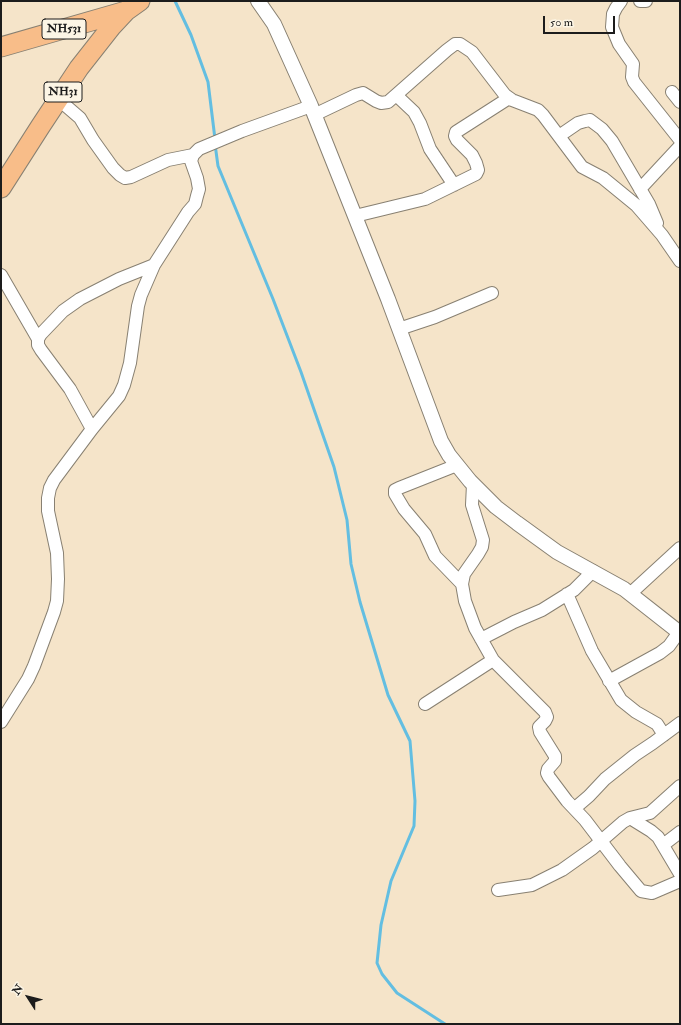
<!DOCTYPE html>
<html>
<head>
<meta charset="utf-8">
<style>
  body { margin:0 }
  #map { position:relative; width:681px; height:1025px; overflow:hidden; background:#f5e4c9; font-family:"IM FELL Double Pica",serif }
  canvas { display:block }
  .frame { position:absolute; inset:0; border:2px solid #1c1c1c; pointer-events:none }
  .north { position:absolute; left:8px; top:977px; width:40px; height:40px; -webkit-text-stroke:3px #fcf5e5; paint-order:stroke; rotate:306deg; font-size:11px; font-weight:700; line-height:16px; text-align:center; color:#1c1c1c }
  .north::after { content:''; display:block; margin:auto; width:14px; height:18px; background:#1c1c1c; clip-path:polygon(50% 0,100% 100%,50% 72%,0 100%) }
  .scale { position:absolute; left:543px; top:16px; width:72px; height:18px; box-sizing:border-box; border:2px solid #1c1c1c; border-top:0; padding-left:5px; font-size:12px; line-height:14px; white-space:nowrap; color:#1c1c1c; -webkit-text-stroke:3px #fcf5e5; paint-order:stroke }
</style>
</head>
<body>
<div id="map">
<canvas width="681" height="1025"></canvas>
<div class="frame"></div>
<div class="north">N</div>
<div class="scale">50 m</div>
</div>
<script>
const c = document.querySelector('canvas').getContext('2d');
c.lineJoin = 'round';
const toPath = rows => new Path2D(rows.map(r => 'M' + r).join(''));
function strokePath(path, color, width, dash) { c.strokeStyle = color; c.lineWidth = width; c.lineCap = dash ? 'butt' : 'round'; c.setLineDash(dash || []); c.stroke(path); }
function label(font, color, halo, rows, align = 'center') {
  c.font = font + ' "IM FELL Double Pica",serif'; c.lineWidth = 3; c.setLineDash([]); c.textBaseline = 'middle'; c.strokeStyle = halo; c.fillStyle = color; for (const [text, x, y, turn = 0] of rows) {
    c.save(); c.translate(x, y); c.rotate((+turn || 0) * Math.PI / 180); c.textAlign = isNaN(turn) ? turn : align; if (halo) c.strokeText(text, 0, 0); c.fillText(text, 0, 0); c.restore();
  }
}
strokePath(toPath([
  [175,1,191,35,208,82,215,139],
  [215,144,218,166,273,299,301,372,334,467,347,520,351,564,360,602,388,695,410,741,415,801,414,826,391,881,381,925,377,963,382,974,397,993,445,1024]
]), '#63bee1', 3);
const minor = toPath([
  [621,1,616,8,613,14,612,27,619,44,633,64,632,77,634,82,680,140],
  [640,1,646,1],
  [672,92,680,102],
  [396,95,414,112,420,123,430,149,454,185],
  [58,99,80,118,93,140,113,168,120,175,125,178,131,177,168,160,193,155],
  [314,115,356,95,363,93,376,101,381,103,388,102,447,50,455,44,460,44,472,52,505,95,512,100,538,110,543,115,582,167,603,178,636,205,662,235,680,261],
  [559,136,578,123,585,121,590,120,602,129,612,141,649,204,657,223],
  [640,189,680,146],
  [355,216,425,199,476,174,478,170,476,163,472,155,457,140,455,136,456,132,509,98],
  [1,275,38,339],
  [399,329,435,317,492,293],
  [92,429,70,389,41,350,38,345,38,339,41,334,63,311,80,299,119,279,154,265],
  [457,465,399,488,395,490,395,494,404,509,425,534,435,556,462,584],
  [473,484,472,505,483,540,482,547,478,554,464,574,462,584,465,601,475,628,493,660,545,712,547,717,545,721,539,727,540,732,555,756,555,761,548,769,547,773,549,777,567,801,585,820,620,866,641,891,652,893,680,881],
  [631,593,680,548],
  [567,594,592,651,621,700,636,712,657,724,664,735],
  [481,639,514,622,542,610,574,590,593,571],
  [609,681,660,653,669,646,679,632],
  [425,704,493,660],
  [1,722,28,679,34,666,54,612,57,601,58,579,57,553,48,511,48,498,50,488,54,480,92,429,119,396,124,385,130,363,138,306,141,295,154,265,188,212,195,204,197,196,199,189,197,178,191,161,193,155,199,149,242,131,311,106],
  [575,808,589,796,605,779,635,755,653,743,680,723],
  [630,818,651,831,658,837,680,874],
  [663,845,680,832],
  [498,890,532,885,562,870,593,848,623,822,630,818,650,813,680,786]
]);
const tertiary = toPath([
  [258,1,274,24,311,106,388,299,441,441,449,455,470,481,496,507,517,523,557,552,624,589,680,633]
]);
const trunk = toPath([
  [1,47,126,11],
  [1,188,40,127,79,68,112,26,126,11,140,1]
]);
strokePath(minor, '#888072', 14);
strokePath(tertiary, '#888072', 16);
strokePath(trunk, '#888072', 21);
strokePath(minor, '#fff', 12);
strokePath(tertiary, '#fff', 14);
strokePath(trunk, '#f8bd89', 19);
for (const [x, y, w] of [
  [64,29,44],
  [63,92,38]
]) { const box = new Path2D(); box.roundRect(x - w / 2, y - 10, w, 20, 3); c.fillStyle = '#fcf5e5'; c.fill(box); strokePath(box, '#1c1c1c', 1); }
label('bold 12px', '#1c1c1c', null, [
  ["NH531",64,29],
  ["NH31",63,92]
]);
</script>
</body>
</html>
